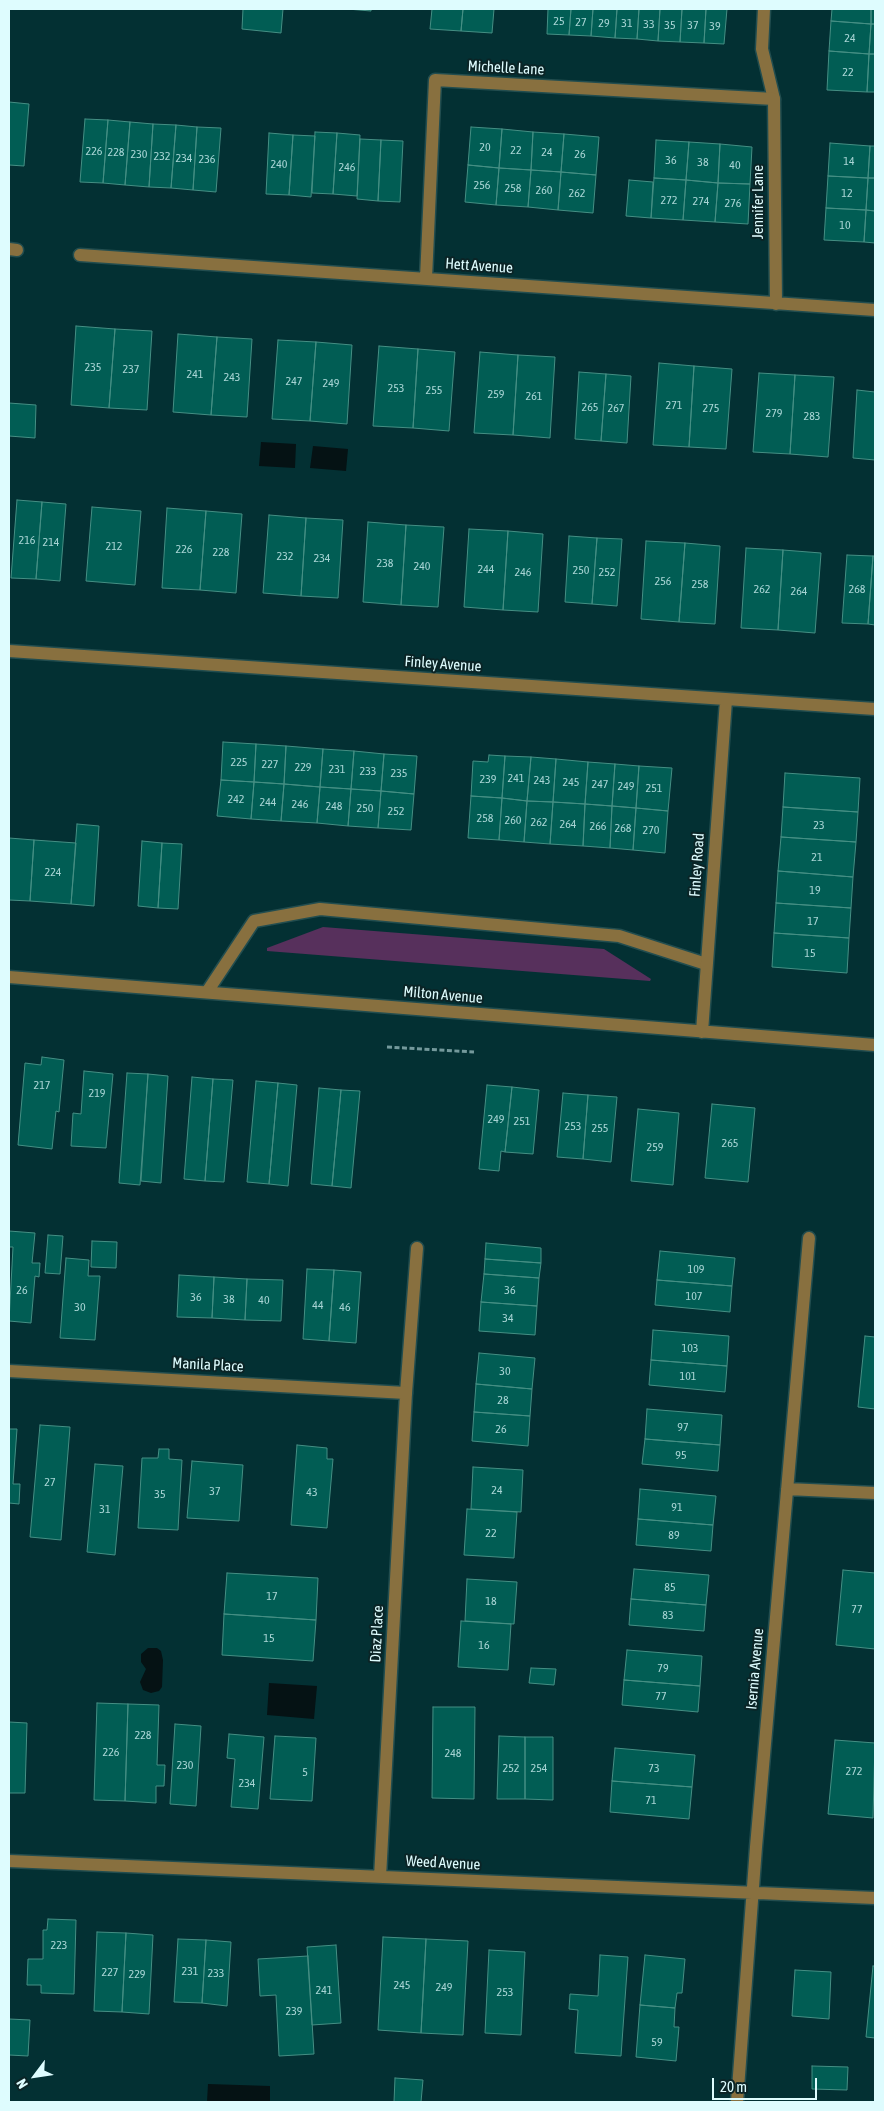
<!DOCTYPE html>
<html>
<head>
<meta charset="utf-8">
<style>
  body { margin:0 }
  #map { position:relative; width:884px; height:2111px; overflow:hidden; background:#033033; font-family:"Asap Condensed",sans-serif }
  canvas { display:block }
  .frame { position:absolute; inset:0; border:10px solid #defcfe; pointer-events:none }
  .north { position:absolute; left:10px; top:2051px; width:50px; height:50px; -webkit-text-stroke:4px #0b2426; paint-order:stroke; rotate:239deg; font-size:14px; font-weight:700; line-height:20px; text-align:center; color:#defcfe }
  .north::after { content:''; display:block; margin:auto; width:18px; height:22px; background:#defcfe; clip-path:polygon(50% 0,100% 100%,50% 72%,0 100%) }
  .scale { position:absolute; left:712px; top:2078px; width:105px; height:22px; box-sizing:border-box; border:2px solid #defcfe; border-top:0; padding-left:6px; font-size:15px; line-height:18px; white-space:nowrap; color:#defcfe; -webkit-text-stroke:4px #0b2426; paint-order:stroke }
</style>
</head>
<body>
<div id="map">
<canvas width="884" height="2111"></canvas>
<div class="frame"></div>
<div class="north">N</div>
<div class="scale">20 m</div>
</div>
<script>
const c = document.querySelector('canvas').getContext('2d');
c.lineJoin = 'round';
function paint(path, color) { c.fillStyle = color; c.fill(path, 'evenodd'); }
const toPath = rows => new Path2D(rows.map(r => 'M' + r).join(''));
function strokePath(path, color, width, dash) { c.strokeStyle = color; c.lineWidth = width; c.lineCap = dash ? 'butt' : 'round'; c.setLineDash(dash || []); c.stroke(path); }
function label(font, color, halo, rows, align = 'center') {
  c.font = font + ' "Asap Condensed",sans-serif'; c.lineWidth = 4; c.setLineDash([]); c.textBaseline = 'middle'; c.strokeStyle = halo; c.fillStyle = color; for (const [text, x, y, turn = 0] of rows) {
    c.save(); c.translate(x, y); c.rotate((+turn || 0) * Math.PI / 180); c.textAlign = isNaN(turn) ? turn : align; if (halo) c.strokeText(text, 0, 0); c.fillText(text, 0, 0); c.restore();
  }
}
paint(toPath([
  [323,927,604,949,651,979,650,981,267,951,267,948]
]), '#57305c');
paint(toPath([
  [261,442,296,444,295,468,259,466],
  [313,446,348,449,346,471,310,468],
  [148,1648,157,1648,161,1651,163,1660,162,1687,159,1691,151,1693,143,1690,140,1682,146,1669,141,1662,141,1654],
  [269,1683,317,1686,314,1719,267,1715],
  [208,2084,270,2086,270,2102,207,2102]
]), '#051214');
const building = toPath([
  [243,9,283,9,281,33,242,29,243,9],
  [347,9,371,9,371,11,347,9],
  [432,9,463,9,461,31,430,29,432,9],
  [463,9,494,9,492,33,461,31,463,9],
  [548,9,571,9,569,35,547,34,548,9],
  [571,9,593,9,591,36,569,35,571,9],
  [593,9,617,9,615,38,591,36,593,9],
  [617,9,639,9,637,39,615,38,617,9],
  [639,9,660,9,658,41,637,39,639,9],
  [660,9,682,9,680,42,658,41,660,9],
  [682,9,706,9,704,43,680,42,682,9],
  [706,9,727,9,724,44,704,43,706,9],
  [832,9,871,9,871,24,831,21,832,9],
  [871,9,875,9,875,24,871,24,871,9],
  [831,21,871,24,869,54,829,51,831,21],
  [871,24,875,24,875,54,869,54,871,24],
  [829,51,869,54,867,92,827,90,829,51],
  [869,54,875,54,875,92,867,92,869,54],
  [9,102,29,104,24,166,9,165,9,102],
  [85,119,108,120,103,183,80,182,85,119],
  [108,120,130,122,125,185,103,183,108,120],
  [130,122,153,124,149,187,125,185,130,122],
  [153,124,176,125,171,188,149,187,153,124],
  [176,125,197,127,193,190,171,188,176,125],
  [197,127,221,128,216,192,193,190,197,127],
  [471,127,502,129,499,168,468,165,471,127],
  [502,129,533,132,531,170,499,168,502,129],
  [315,132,337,133,333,194,312,193,315,132],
  [533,132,564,134,561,172,531,170,533,132],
  [269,133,293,135,289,195,266,194,269,133],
  [337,133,360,135,357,196,333,194,337,133],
  [564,134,599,137,596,175,561,172,564,134],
  [293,135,315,136,311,197,289,195,293,135],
  [360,139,381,140,378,201,357,199,360,139],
  [381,140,403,141,400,202,378,201,381,140],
  [656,140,689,142,686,180,654,178,656,140],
  [689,142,720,144,718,183,686,180,689,142],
  [830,143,870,146,868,178,828,176,830,143],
  [720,144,752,147,750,184,718,183,720,144],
  [870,146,875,146,875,178,868,178,870,146],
  [468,165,499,168,496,205,465,202,468,165],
  [499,168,531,170,528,207,496,205,499,168],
  [531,170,561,172,558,210,528,207,531,170],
  [561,172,596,175,593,213,558,210,561,172],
  [828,176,868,178,866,210,826,208,828,176],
  [654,178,686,180,683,220,651,218,654,178],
  [868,178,875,178,875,211,866,210,868,178],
  [629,180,653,182,651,218,626,216,629,180],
  [686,180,718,183,715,222,683,220,686,180],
  [718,183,750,184,748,224,715,222,718,183],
  [826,208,866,210,864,242,824,240,826,208],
  [866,210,875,211,875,243,864,242,866,210],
  [76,326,115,329,109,408,71,405,76,326],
  [115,329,152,331,147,410,109,408,115,329],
  [178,334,217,337,211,415,173,412,178,334],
  [217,337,252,339,247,417,211,415,217,337],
  [278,340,316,342,310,421,272,419,278,340],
  [316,342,352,345,347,424,310,421,316,342],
  [379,346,418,349,413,428,373,426,379,346],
  [418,349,455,352,449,431,413,428,418,349],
  [480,352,518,355,513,435,474,433,480,352],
  [518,355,555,357,550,438,513,435,518,355],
  [659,363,694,366,689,447,653,445,659,363],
  [694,366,732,369,726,449,689,447,694,366],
  [579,372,606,374,601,441,575,439,579,372],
  [759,373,795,375,790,454,753,452,759,373],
  [606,374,631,376,627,443,601,441,606,374],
  [795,375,834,377,828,457,790,454,795,375],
  [857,390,875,392,875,460,853,458,857,390],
  [9,403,36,405,35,438,9,436,9,403],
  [17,500,42,502,36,579,11,578,17,500],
  [42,502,66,504,60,581,36,579,42,502],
  [92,507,141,511,135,585,86,581,92,507],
  [167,508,206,511,200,590,162,588,167,508],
  [206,511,242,514,236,593,200,590,206,511],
  [269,515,306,518,301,596,263,593,269,515],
  [306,518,343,520,338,598,301,596,306,518],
  [368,522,406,525,401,605,363,602,368,522],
  [406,525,444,527,438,607,401,605,406,525],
  [469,529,508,531,503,610,464,607,469,529],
  [508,531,543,534,538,612,503,610,508,531],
  [569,536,597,538,592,604,565,602,569,536],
  [597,538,622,539,617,606,592,604,597,538],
  [646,541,685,543,679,622,641,619,646,541],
  [685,543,720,546,715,624,679,622,685,543],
  [746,548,783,550,778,630,741,628,746,548],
  [783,550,821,553,815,633,778,630,783,550],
  [847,555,873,556,868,624,842,623,847,555],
  [873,556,875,556,875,625,868,624,873,556],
  [223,742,256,744,254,782,221,780,223,742],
  [256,744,286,746,284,784,254,782,256,744],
  [286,746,323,749,320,787,284,784,286,746],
  [323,749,354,751,351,789,320,787,323,749],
  [354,751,384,754,381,791,351,789,354,751],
  [384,754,417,756,414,794,381,791,384,754],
  [489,755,505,756,502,798,471,796,473,761,488,762,489,755],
  [505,756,531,757,527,801,502,798,505,756],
  [531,757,556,759,553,802,527,801,531,757],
  [556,759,588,762,585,804,553,802,556,759],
  [588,762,615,764,612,806,585,804,588,762],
  [615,764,639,766,636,808,612,806,615,764],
  [639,766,672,768,668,811,636,808,639,766],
  [785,773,860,778,858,812,783,807,785,773],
  [221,780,254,782,251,819,217,816,221,780],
  [254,782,284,784,281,821,251,819,254,782],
  [284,784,320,787,317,823,281,821,284,784],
  [320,787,351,789,348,826,317,823,320,787],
  [351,789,381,791,378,828,348,826,351,789],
  [381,791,414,794,411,830,378,828,381,791],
  [471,796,502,798,499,840,468,838,471,796],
  [502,798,527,801,524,842,499,840,502,798],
  [527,801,553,802,550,844,524,842,527,801],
  [553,802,585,804,583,846,550,844,553,802],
  [585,804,612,806,610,848,583,846,585,804],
  [612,806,636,808,633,850,610,848,612,806],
  [783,807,858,812,856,842,781,837,783,807],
  [636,808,668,811,665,853,633,850,636,808],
  [77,824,99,826,94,906,71,904,77,824],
  [781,837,856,842,853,877,778,871,781,837],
  [9,838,34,840,30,901,9,900,9,838],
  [34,840,76,843,71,904,30,901,34,840],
  [142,841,162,843,158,908,138,906,142,841],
  [162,843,182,844,178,909,158,908,162,843],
  [778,871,853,877,851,908,776,903,778,871],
  [776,903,851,908,849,938,774,933,776,903],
  [774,933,849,938,847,973,772,967,774,933],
  [42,1057,64,1060,59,1112,56,1111,52,1149,18,1145,25,1063,41,1065,42,1057],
  [84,1071,113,1074,106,1148,71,1146,73,1113,81,1114,84,1071],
  [127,1073,148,1074,140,1185,119,1183,127,1073],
  [148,1074,168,1076,161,1183,141,1181,148,1074],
  [192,1077,213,1079,205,1181,184,1179,192,1077],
  [213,1079,233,1080,224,1182,205,1181,213,1079],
  [256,1081,278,1083,269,1184,247,1182,256,1081],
  [278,1083,297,1085,288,1186,269,1184,278,1083],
  [487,1085,512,1087,505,1152,501,1151,499,1171,479,1169,487,1085],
  [512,1087,539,1090,533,1154,505,1152,512,1087],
  [319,1088,341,1090,332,1186,311,1184,319,1088],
  [341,1090,360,1091,351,1188,332,1186,341,1090],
  [563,1093,588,1095,583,1159,557,1157,563,1093],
  [588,1095,617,1097,611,1162,583,1159,588,1095],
  [712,1104,755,1108,748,1182,705,1178,712,1104],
  [638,1109,679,1113,673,1185,631,1181,638,1109],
  [9,1231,35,1233,32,1263,40,1263,39,1277,35,1276,31,1323,9,1321,13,1247,9,1247,9,1231],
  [48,1235,63,1236,60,1274,45,1273,48,1235],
  [92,1241,117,1242,116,1268,91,1267,92,1241],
  [486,1243,541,1248,541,1263,485,1259,486,1243],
  [660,1251,735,1258,732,1286,657,1280,660,1251],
  [66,1258,89,1260,88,1276,100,1276,95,1340,60,1338,66,1258],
  [485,1259,541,1263,539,1278,484,1274,485,1259],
  [307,1269,334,1270,329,1341,303,1339,307,1269],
  [334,1270,361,1272,356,1343,329,1341,334,1270],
  [484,1274,539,1278,537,1306,481,1302,484,1274],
  [179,1275,214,1277,212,1318,177,1317,179,1275],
  [214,1277,247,1279,245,1320,212,1318,214,1277],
  [247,1279,283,1280,281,1321,245,1320,247,1279],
  [657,1280,732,1286,730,1312,655,1305,657,1280],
  [481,1302,537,1306,535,1335,479,1331,481,1302],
  [653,1330,729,1336,727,1366,651,1360,653,1330],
  [865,1336,875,1337,875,1409,858,1407,865,1336],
  [479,1353,535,1358,532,1389,476,1384,479,1353],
  [651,1360,727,1366,725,1392,649,1385,651,1360],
  [476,1384,532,1389,530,1416,474,1412,476,1384],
  [647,1409,722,1415,720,1445,645,1439,647,1409],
  [474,1412,530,1416,528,1446,472,1441,474,1412],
  [40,1425,70,1427,61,1540,30,1537,40,1425],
  [9,1429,17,1429,13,1484,20,1484,19,1504,9,1503,9,1429],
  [645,1439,720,1445,718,1471,642,1464,645,1439],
  [297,1445,327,1448,327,1459,333,1459,327,1528,291,1525,297,1445],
  [159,1449,169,1449,169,1459,182,1460,178,1530,138,1528,142,1458,158,1458,159,1449],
  [192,1461,243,1465,239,1521,187,1518,192,1461],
  [95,1464,123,1466,115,1555,87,1552,95,1464],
  [473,1467,523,1470,521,1512,471,1509,473,1467],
  [640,1489,716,1496,713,1525,638,1519,640,1489],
  [467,1509,517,1512,514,1558,464,1555,467,1509],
  [638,1519,713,1525,711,1551,636,1545,638,1519],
  [634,1569,709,1575,706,1605,631,1599,634,1569],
  [843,1570,875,1573,875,1649,836,1645,843,1570],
  [227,1573,318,1578,316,1620,224,1614,227,1573],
  [467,1579,517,1582,514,1624,465,1621,467,1579],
  [631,1599,706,1605,704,1631,629,1625,631,1599],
  [224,1614,316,1620,313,1661,222,1655,224,1614],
  [461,1621,511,1624,508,1670,458,1667,461,1621],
  [627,1650,702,1656,700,1686,624,1680,627,1650],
  [531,1668,556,1669,554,1685,529,1683,531,1668],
  [624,1680,700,1686,698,1712,622,1705,624,1680],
  [97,1703,128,1704,125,1801,94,1800,97,1703],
  [128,1704,159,1705,157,1765,165,1765,164,1786,156,1786,156,1803,125,1801,128,1704],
  [433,1707,475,1707,474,1799,432,1798,433,1707],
  [9,1722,27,1723,25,1793,9,1793,9,1722],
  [175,1724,201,1726,196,1806,170,1804,175,1724],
  [229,1734,264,1737,258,1809,231,1807,235,1759,227,1758,229,1734],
  [275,1736,316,1738,312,1801,270,1799,275,1736],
  [499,1736,525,1737,525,1799,497,1799,499,1736],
  [525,1737,553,1737,553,1800,525,1799,525,1737],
  [835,1740,875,1743,873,1818,828,1814,835,1740],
  [615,1748,695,1755,692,1787,612,1781,615,1748],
  [612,1781,692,1787,689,1819,610,1812,612,1781],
  [48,1919,76,1920,74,1994,41,1993,41,1985,27,1985,28,1959,43,1959,43,1930,47,1930,48,1919],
  [97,1932,126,1933,122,2012,94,2011,97,1932],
  [126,1933,153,1935,149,2014,122,2012,126,1933],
  [383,1937,426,1939,421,2033,378,2030,383,1937],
  [178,1939,206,1940,202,2003,174,2002,178,1939],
  [426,1939,468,1941,463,2035,421,2033,426,1939],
  [206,1940,231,1942,227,2006,202,2003,206,1940],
  [336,1945,341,2023,312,2025,307,1947,336,1945],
  [489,1950,525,1952,521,2035,485,2033,489,1950],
  [600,1955,628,1957,621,2056,575,2053,578,2010,569,2009,570,1994,598,1996,600,1955],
  [645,1955,685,1959,682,1993,677,1993,675,2008,640,2005,645,1955],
  [308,1956,314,2054,279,2056,276,1995,260,1996,258,1959,308,1956],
  [873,1966,875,1966,875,2038,866,2037,873,1966],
  [795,1970,831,1972,829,2019,792,2016,795,1970],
  [640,2005,675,2008,674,2027,679,2027,676,2061,636,2057,640,2005],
  [9,2019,30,2020,28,2056,9,2055,9,2019],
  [812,2066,848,2067,847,2090,812,2089,812,2066],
  [395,2078,423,2080,421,2102,394,2102,395,2078]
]);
paint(building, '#015d54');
strokePath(building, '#458f84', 1);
const lane = toPath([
  [764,9,762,49,774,99],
  [207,992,254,921,320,909,619,936,706,964],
  [406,1393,417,1248]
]);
const street = toPath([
  [9,249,17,250],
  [80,255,875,310],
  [426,278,435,80,774,99,776,304],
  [9,651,875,709],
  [9,977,875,1045],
  [702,1032,726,700],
  [9,1371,406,1393,380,1877],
  [787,1489,875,1493],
  [9,1861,875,1898],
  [737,2102,756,1847,809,1238]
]);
strokePath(lane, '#224d4f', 15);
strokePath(street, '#224d4f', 15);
strokePath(toPath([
  [387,1047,474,1052]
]), '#74999c', 3, [5, 2.5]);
strokePath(lane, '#88703f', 12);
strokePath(street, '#88703f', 12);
label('12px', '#a7d4d4', null, [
  ["25",559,21],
  ["27",581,22],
  ["29",604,23],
  ["31",627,23],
  ["33",649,24],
  ["35",670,25],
  ["37",693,25],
  ["39",715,26],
  ["24",850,38],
  ["22",848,72],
  ["20",485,147],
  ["22",516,150],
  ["226",94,151],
  ["228",116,152],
  ["24",547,152],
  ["230",139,154],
  ["26",580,154],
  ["232",162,156],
  ["234",184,158],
  ["236",207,159],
  ["36",671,160],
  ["14",849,161],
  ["38",703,162],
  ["240",279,164],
  ["40",735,165],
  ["246",347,167],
  ["256",482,185],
  ["258",513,188],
  ["260",544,190],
  ["262",577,193],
  ["12",847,193],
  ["272",669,200],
  ["274",701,201],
  ["276",733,203],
  ["10",845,225],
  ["235",93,367],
  ["237",131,369],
  ["241",195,374],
  ["243",232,377],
  ["247",294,381],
  ["249",331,383],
  ["253",396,388],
  ["255",434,390],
  ["259",496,394],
  ["261",534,396],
  ["271",674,405],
  ["265",590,407],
  ["267",616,408],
  ["275",711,408],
  ["279",774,413],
  ["283",812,416],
  ["216",27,540],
  ["214",51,542],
  ["212",114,546],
  ["226",184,549],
  ["228",221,552],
  ["232",285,556],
  ["234",322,558],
  ["238",385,563],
  ["240",422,566],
  ["244",486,569],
  ["250",581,570],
  ["246",523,572],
  ["252",607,572],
  ["256",663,581],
  ["258",700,584],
  ["262",762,589],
  ["268",857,589],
  ["264",799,591],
  ["225",239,762],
  ["227",270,764],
  ["229",303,767],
  ["231",337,769],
  ["233",368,771],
  ["235",399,773],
  ["241",516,778],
  ["239",488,779],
  ["243",542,780],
  ["245",571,782],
  ["247",600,784],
  ["249",626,786],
  ["251",654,788],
  ["242",236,799],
  ["244",268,802],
  ["246",300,804],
  ["248",334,806],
  ["250",365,808],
  ["252",396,811],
  ["258",485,818],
  ["260",513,820],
  ["262",539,822],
  ["264",568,824],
  ["23",819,825],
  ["266",598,826],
  ["268",623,828],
  ["270",651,830],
  ["21",817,857],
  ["224",53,872],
  ["19",815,890],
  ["17",813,921],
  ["15",810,953],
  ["217",42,1085],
  ["219",97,1093],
  ["249",496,1119],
  ["251",522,1121],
  ["253",573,1126],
  ["255",600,1128],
  ["265",730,1143],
  ["259",655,1147],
  ["109",696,1269],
  ["26",22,1290],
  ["36",510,1290],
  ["107",694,1296],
  ["36",196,1297],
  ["38",229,1299],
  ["40",264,1300],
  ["44",318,1305],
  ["30",80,1307],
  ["46",345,1307],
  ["34",508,1318],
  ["103",690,1348],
  ["30",505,1371],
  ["101",688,1376],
  ["28",503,1400],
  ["97",683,1427],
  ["26",501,1429],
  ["95",681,1455],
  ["27",50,1482],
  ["24",497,1490],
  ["37",215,1491],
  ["43",312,1492],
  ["35",160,1494],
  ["91",677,1507],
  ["31",105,1509],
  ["22",491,1533],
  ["89",674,1535],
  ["85",670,1587],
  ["17",272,1596],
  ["18",491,1601],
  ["77",857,1609],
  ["83",668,1615],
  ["15",269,1638],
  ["16",484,1645],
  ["79",663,1668],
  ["77",661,1696],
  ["228",143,1735],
  ["226",111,1752],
  ["248",453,1753],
  ["230",185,1765],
  ["252",511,1768],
  ["254",539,1768],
  ["73",654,1768],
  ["272",854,1771],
  ["5",305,1772],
  ["234",247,1783],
  ["71",651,1800],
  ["223",59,1945],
  ["231",190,1971],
  ["227",110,1972],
  ["233",216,1973],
  ["229",137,1974],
  ["245",402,1985],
  ["249",444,1987],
  ["241",324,1990],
  ["253",505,1992],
  ["239",294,2011],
  ["59",657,2042]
]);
label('15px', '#defcfe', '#0b2426', [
  ["Michelle Lane",506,68,3],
  ["Jennifer Lane",758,202,-90],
  ["Hett Avenue",479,266,4],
  ["Finley Avenue",443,664,4],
  ["Finley Road",697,865,-86],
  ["Milton Avenue",443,995,5],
  ["Manila Place",208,1365,3],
  ["Diaz Place",377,1634,-87],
  ["Isernia Avenue",755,1669,-85],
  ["Weed Avenue",443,1863,3]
]);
</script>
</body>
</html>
